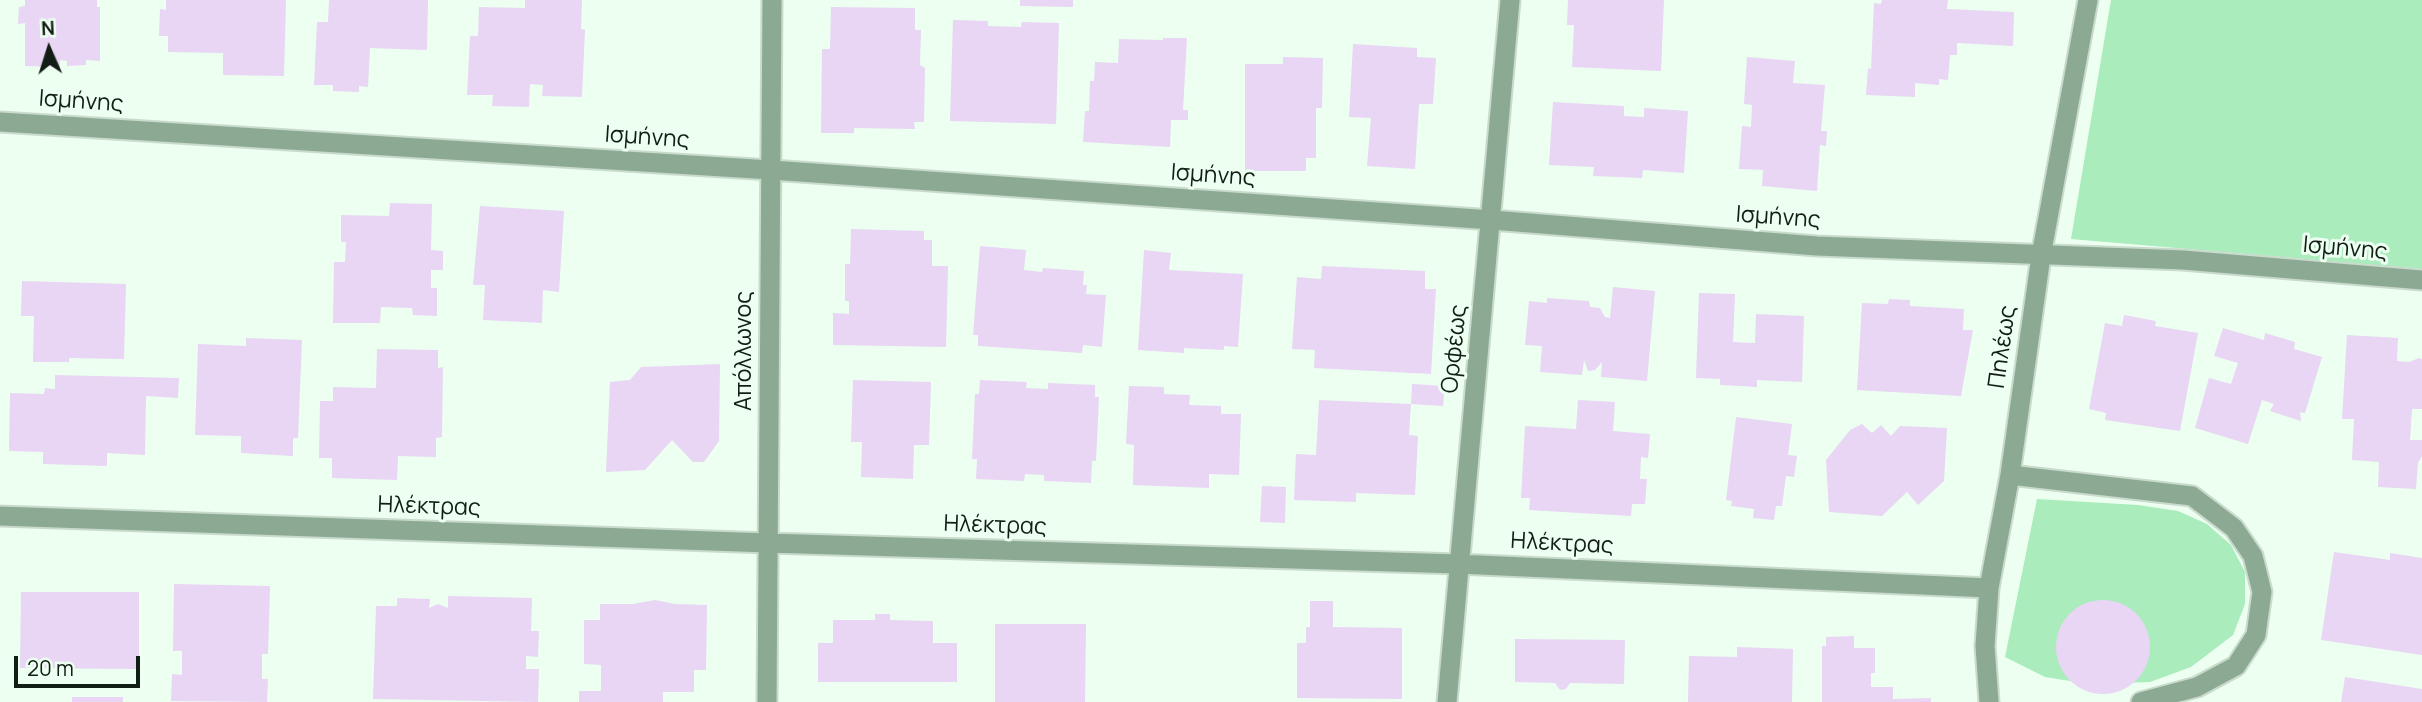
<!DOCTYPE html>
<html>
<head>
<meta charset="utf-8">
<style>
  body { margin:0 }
  #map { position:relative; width:2422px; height:702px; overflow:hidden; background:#ecfff0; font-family:Manrope,sans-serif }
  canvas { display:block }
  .north { position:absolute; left:14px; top:14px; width:70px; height:70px; -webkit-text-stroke:5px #ecfff0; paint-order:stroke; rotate:357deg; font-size:19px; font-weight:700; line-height:28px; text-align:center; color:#121d15 }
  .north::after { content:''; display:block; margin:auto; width:24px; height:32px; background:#121d15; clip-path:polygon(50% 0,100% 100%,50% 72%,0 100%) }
  .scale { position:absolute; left:14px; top:656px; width:126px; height:32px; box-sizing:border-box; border:4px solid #121d15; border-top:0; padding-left:9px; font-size:21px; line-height:24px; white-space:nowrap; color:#121d15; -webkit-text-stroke:5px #ecfff0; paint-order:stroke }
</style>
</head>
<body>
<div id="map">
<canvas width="2422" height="702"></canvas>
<div class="north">N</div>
<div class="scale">20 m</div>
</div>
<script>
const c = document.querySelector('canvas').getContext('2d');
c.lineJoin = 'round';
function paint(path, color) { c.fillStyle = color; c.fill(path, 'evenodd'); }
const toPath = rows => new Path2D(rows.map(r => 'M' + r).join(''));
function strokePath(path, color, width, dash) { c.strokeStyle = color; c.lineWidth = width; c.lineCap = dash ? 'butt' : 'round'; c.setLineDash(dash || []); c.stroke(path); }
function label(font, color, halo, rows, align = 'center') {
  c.font = font + ' Manrope,sans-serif'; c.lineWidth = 6; c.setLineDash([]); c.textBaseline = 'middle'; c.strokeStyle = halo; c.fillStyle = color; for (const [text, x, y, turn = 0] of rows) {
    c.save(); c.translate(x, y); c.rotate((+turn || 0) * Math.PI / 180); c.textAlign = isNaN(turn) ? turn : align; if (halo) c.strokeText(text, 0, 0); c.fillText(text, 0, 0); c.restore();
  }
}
paint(toPath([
  [2111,0,2422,0,2422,269,2071,239],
  [2037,499,2138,505,2178,511,2207,524,2231,545,2245,572,2245,604,2233,635,2191,667,2150,682,2089,684,2045,677,2005,657]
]), '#aaecbb');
paint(toPath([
  [25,0,97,0,97,7,100,7,100,61,86,60,86,65,67,66,67,61,60,60,60,67,25,66,25,23,18,24,19,7,25,6],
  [166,0,286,0,284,76,223,75,223,53,168,52,168,36,159,36,160,9,166,10],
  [329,0,428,0,427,50,370,48,368,87,359,86,359,92,333,91,333,85,314,85,317,22,328,22],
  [525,0,582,0,581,29,585,30,582,97,542,96,543,85,530,84,529,107,492,106,493,95,467,95,470,36,478,36,479,7,525,8],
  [1020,0,1073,0,1073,7,1020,6],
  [1568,0,1664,0,1661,71,1572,67,1574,25,1567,25],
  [1882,0,1948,0,1947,9,2014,12,2013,46,1957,43,1957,55,1950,55,1948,80,1939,79,1939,85,1915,83,1915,97,1866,95,1868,68,1871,69,1874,3,1881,4],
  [831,7,915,8,915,30,921,30,920,65,925,68,924,122,914,122,915,129,854,128,854,133,821,133,822,49,830,49],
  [953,20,988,21,988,26,1021,27,1022,22,1059,23,1056,124,950,121],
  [1163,38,1187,38,1183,110,1188,110,1188,120,1171,120,1170,147,1083,142,1085,111,1089,111,1090,81,1094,81,1095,62,1118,63,1119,39,1163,40],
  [1353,44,1417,48,1417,57,1436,58,1433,104,1419,104,1415,169,1367,166,1371,118,1349,117],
  [1283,57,1323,58,1322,108,1316,108,1316,158,1306,158,1306,171,1245,171,1245,64,1283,64],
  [1747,57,1795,61,1793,83,1825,85,1821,131,1827,131,1826,146,1820,145,1817,191,1762,186,1763,170,1739,169,1742,126,1751,127,1752,105,1744,104],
  [1553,102,1624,106,1624,116,1644,117,1644,108,1688,111,1684,173,1643,170,1642,178,1593,176,1594,167,1549,165],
  [390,203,432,204,431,250,443,251,443,270,431,270,431,288,437,288,437,316,413,315,412,308,381,307,380,323,333,323,334,262,345,262,346,242,341,242,341,215,389,216],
  [480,206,564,211,559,292,543,290,542,323,483,320,485,285,473,285],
  [851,229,924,231,924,240,932,240,932,266,948,266,946,347,833,345,833,313,849,314,849,301,845,301,845,264,850,264],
  [980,246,1026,250,1024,270,1042,272,1043,268,1084,271,1083,285,1087,285,1086,294,1106,295,1102,347,1083,345,1082,353,978,346,978,335,973,335],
  [1144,250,1171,253,1169,270,1243,274,1238,347,1224,346,1224,350,1184,348,1184,353,1138,350],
  [1322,266,1425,271,1425,289,1436,289,1431,374,1314,368,1315,350,1292,349,1297,277,1321,279],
  [22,281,126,284,124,359,69,358,69,362,33,362,34,316,21,316],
  [1613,287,1655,291,1647,381,1601,377,1602,362,1595,370,1588,371,1584,360,1582,375,1540,372,1542,346,1525,345,1529,301,1547,303,1547,298,1589,301,1590,307,1600,308,1605,317,1610,318],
  [1699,293,1735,294,1733,342,1755,343,1756,314,1804,316,1802,382,1757,380,1757,387,1720,385,1720,379,1696,378],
  [1889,299,1910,300,1910,306,1964,309,1963,330,1973,330,1961,396,1857,390,1862,303,1888,304],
  [2124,315,2156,321,2155,326,2198,333,2180,431,2105,420,2106,413,2089,409,2105,323,2122,326],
  [2223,328,2264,340,2265,333,2295,342,2294,349,2322,357,2305,413,2300,412,2301,421,2270,411,2274,404,2262,400,2248,444,2195,428,2209,378,2231,384,2238,363,2214,356],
  [2347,335,2398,338,2397,361,2409,362,2419,358,2422,359,2422,409,2412,409,2410,440,2422,440,2422,456,2418,463,2416,489,2378,487,2379,462,2352,460,2354,419,2342,419],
  [246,338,302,340,298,438,293,438,293,456,241,453,241,436,195,435,198,344,246,346],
  [377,349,438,350,438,368,443,367,442,437,436,438,436,457,398,456,397,480,332,478,332,458,319,458,320,401,333,401,333,387,376,388],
  [720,364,719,441,704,462,693,462,672,440,645,470,606,472,610,382,630,380,641,367],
  [55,375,179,378,178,398,146,396,145,455,107,453,107,466,43,464,43,452,9,451,10,393,44,394,45,388,55,389],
  [853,380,931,382,929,445,914,445,913,479,861,477,862,442,851,442],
  [980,380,1027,382,1026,388,1048,389,1048,383,1095,385,1095,397,1099,397,1096,461,1092,461,1091,483,1044,481,1044,475,1025,474,1024,481,976,479,977,459,972,459,975,394,979,394],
  [1412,384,1445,386,1443,406,1411,404],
  [1129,386,1164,387,1164,394,1190,395,1189,405,1221,406,1221,414,1241,414,1239,475,1209,474,1209,488,1133,485,1134,445,1126,444],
  [1319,400,1411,404,1409,435,1418,436,1415,495,1356,493,1356,502,1294,500,1296,454,1316,455],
  [1578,400,1615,402,1613,431,1650,434,1648,458,1641,457,1640,479,1647,479,1645,504,1632,504,1631,516,1529,510,1530,498,1521,498,1525,426,1576,429],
  [1736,417,1792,424,1788,455,1797,456,1794,477,1786,476,1782,506,1776,506,1774,520,1753,518,1754,509,1731,506,1732,501,1726,500],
  [1862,424,1872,433,1881,425,1891,436,1900,426,1947,428,1944,481,1918,505,1907,492,1882,516,1829,512,1826,460,1850,430],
  [1262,486,1286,487,1285,523,1260,522],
  [2334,552,2390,560,2390,553,2422,558,2422,655,2321,640],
  [174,584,270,586,268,654,262,654,262,679,268,679,267,702,171,701,172,674,182,675,182,651,173,651],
  [21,592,139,592,139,669,20,668],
  [448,596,532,598,531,631,539,631,538,657,526,656,526,669,539,669,538,702,373,699,376,606,397,606,397,598,430,599,429,608,438,604,448,608],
  '2056 647a47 47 0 1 1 94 0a47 47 0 1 1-94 0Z',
  [655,600,675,604,707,605,706,670,694,670,694,692,663,692,663,702,579,702,579,691,601,691,601,665,584,664,584,620,600,620,600,604,633,604],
  [1310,601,1333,601,1333,627,1402,628,1402,699,1297,698,1297,643,1306,643,1306,627,1310,627],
  [875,614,890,614,890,620,933,621,933,643,957,643,957,682,818,682,818,643,833,643,833,620,875,620],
  [995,624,1086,624,1085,702,995,702],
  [1854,636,1854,648,1875,648,1875,673,1871,673,1871,687,1893,687,1893,699,1931,698,1931,702,1822,702,1822,646,1826,646,1826,637],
  [1515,639,1625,640,1624,684,1570,683,1566,689,1560,690,1555,683,1515,682],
  [1737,647,1793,649,1792,702,1688,702,1689,656,1737,657],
  [2345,677,2422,689,2422,702,2341,702],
  [72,697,123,697,123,702,72,702]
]), '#e8d6f4');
const minor = toPath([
  [0,122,771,170,1492,220,1817,246,2183,260,2422,280],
  [2010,475,2192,496,2234,528,2253,556,2262,592,2256,635,2236,666,2197,687,2141,702],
  [0,516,768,543,1458,564,1989,588],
  [767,702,772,0],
  [1447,702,1510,0],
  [1989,702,1985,646,1989,588,2010,475,2041,256,2088,0]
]);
strokePath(minor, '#c9dbcd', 23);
strokePath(minor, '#8caa93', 19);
label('23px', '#121d15', '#ecfff0', [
  ["Ισμήνης",81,102,4],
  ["Ισμήνης",647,138,4],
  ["Ισμήνης",1213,176,4],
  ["Ισμήνης",1778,218,4],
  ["Ισμήνης",2345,249,5],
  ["Πηλέως",2003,347,-82],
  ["Ορφέως",1455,349,-84],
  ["Απόλλωνος",745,351,-90],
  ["Ηλέκτρας",429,507,2],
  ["Ηλέκτρας",995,526,2],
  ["Ηλέκτρας",1562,544,3]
]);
</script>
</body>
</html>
